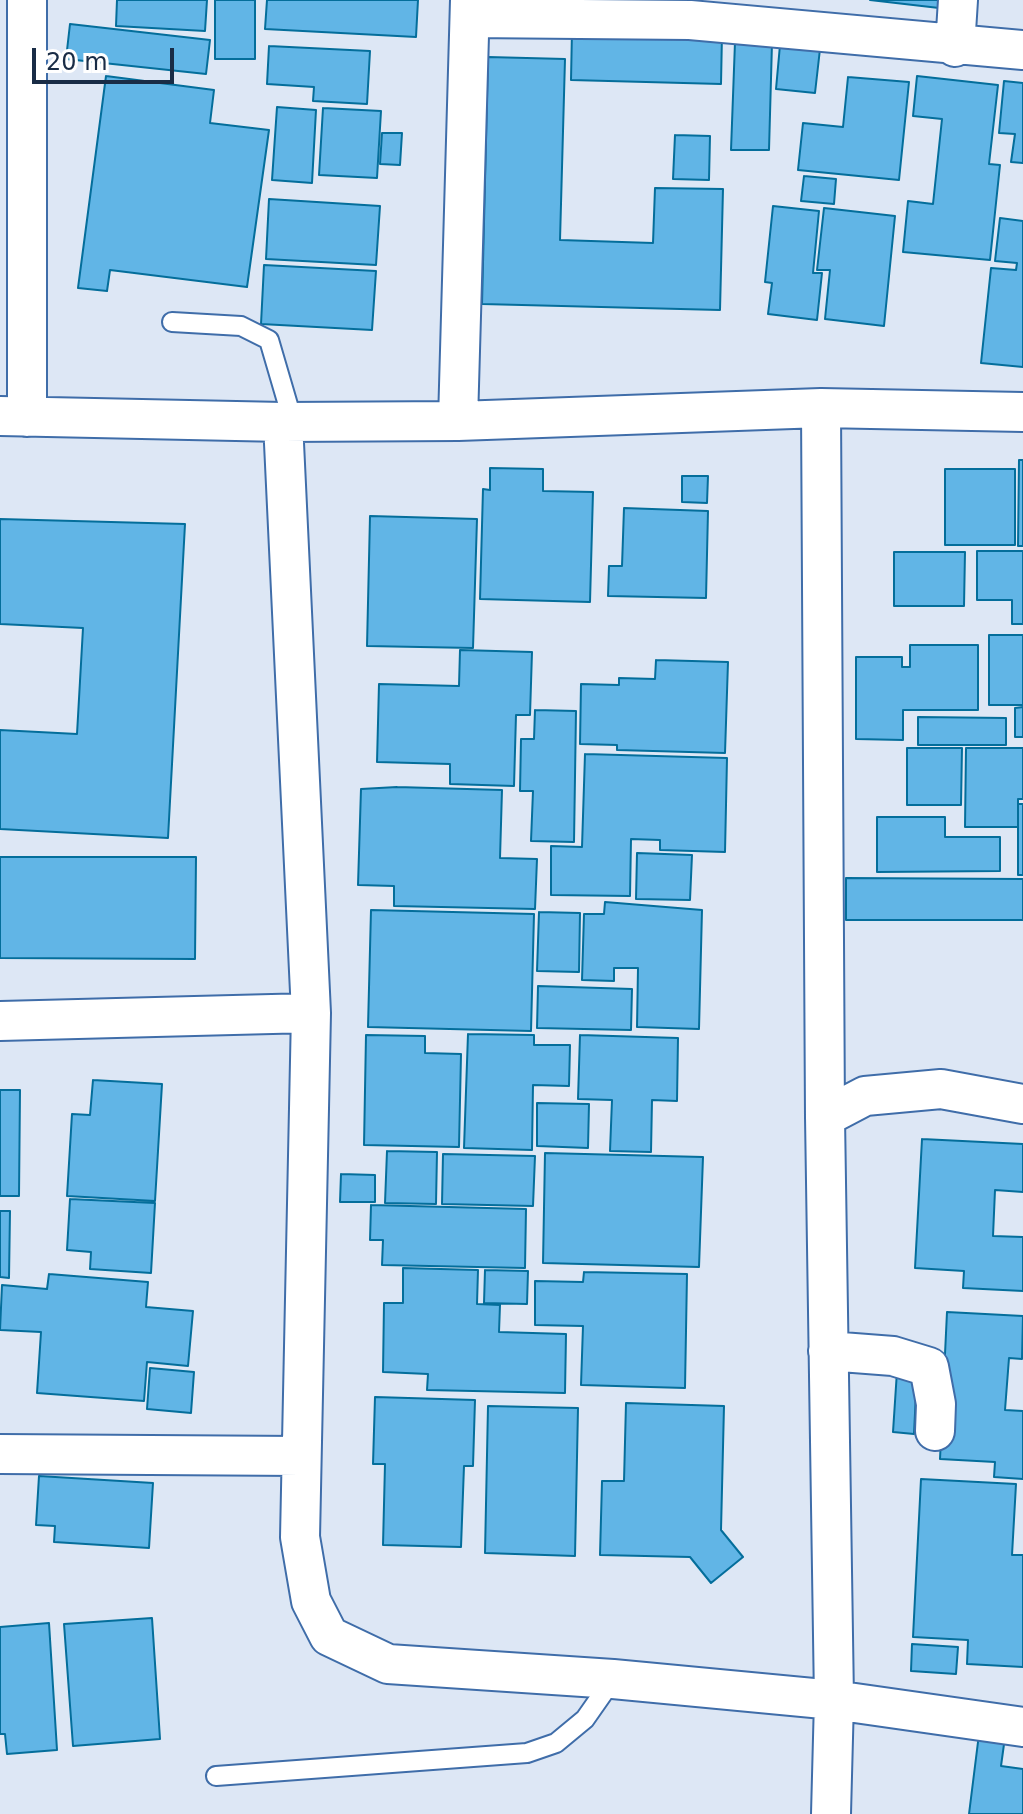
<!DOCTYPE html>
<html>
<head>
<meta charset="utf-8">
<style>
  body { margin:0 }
  #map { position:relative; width:1023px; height:1814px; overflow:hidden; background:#dde7f5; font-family:"DejaVu Sans",sans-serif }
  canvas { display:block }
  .scale { position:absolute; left:32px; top:48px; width:142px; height:36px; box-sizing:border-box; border:4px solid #192c46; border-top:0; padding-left:10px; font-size:24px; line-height:28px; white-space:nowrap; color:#192c46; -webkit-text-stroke:6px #fff; paint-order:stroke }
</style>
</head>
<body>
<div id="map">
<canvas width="1023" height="1814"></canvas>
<div class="scale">20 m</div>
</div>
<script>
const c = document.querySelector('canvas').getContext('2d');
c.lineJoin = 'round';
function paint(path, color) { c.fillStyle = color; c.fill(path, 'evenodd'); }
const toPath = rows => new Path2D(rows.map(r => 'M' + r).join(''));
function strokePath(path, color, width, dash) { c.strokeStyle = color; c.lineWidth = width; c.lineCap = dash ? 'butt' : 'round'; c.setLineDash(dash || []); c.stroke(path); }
const building = toPath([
  [117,0,207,0,205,31,116,26,117,0],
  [215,0,255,0,255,59,215,59,215,0],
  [267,0,418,0,416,37,265,29,267,0],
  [870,0,940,0,939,8,870,0],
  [70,24,210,40,206,74,66,59,70,24],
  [572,30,722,34,721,84,571,80,572,30],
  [735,42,772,43,769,150,731,150,735,42],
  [780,45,820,49,815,93,776,89,780,45],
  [269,46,370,51,367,104,313,101,314,87,267,84,269,46],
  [488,57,565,59,560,240,653,243,655,188,723,189,720,310,482,304,488,57],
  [106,76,214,90,210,123,269,130,247,287,110,270,107,291,78,288,106,76],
  [917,76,998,85,989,164,1000,165,990,260,903,252,908,201,933,204,942,119,913,116,917,76],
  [848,77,909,82,899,180,798,170,803,123,843,127,848,77],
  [1004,81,1023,83,1023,163,1011,162,1015,134,999,133,1004,81],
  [277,107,316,110,312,183,272,180,277,107],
  [323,108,381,111,377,178,319,175,323,108],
  [382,133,402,133,400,165,380,164,382,133],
  [675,135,710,136,709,180,673,179,675,135],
  [804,176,836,179,834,204,801,201,804,176],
  [269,199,380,206,376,265,266,259,269,199],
  [773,206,819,211,813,273,822,273,817,320,768,314,772,283,765,282,773,206],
  [824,208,895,216,884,326,825,319,830,270,817,270,824,208],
  [1000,218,1023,221,1023,367,981,363,991,268,1016,270,1017,263,995,261,1000,218],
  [264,265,376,271,372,330,261,324,264,265],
  [1019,460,1023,460,1023,546,1018,546,1019,460],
  [490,468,543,469,543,491,593,492,590,602,480,599,483,489,490,490,490,468],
  [945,469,1015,469,1015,545,945,545,945,469],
  [682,476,708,476,707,503,682,502,682,476],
  [624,508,708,511,706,598,608,596,609,566,622,566,624,508],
  [370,516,477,519,473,648,367,646,370,516],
  [0,519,185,524,168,838,0,829,0,730,77,734,83,628,0,624,0,519],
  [977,551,1023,551,1023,624,1012,624,1012,600,977,600,977,551],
  [894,552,965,552,964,606,894,606,894,552],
  [989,635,1023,635,1023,705,989,705,989,635],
  [910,645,978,645,978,710,903,710,903,740,856,739,856,657,902,657,902,667,910,667,910,645],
  [460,650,532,652,530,715,516,715,514,786,450,784,450,764,377,762,379,684,459,686,460,650],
  [656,660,728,662,725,753,617,750,617,745,580,744,581,684,619,685,619,678,655,679,656,660],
  [1023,707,1023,737,1015,737,1015,708,1023,707],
  [535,710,576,711,574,842,531,841,533,791,520,791,521,739,534,739,535,710],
  [918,717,1006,718,1006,745,918,745,918,717],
  [907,748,962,748,961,805,907,805,907,748],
  [966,748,1023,748,1023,799,1018,799,1018,827,965,827,966,748],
  [585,754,727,758,725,852,660,850,660,840,631,839,630,896,551,895,551,846,582,847,585,754],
  [397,787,502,790,500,858,537,859,535,909,394,906,394,886,358,885,361,789,397,787],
  [1018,804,1023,804,1023,875,1018,875,1018,804],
  [877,817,945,817,945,837,1000,837,1000,871,877,872,877,817],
  [637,853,692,855,690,900,636,899,637,853],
  [0,857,196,857,195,959,0,958,0,857],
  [846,878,1023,879,1023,920,846,920,846,878],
  [605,902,702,910,699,1029,637,1027,638,968,614,968,614,981,582,980,584,914,604,914,605,902],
  [371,910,534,914,531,1031,368,1027,371,910],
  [539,912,580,913,579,972,537,971,539,912],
  [538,986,632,989,631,1030,537,1028,538,986],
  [468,1034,534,1035,534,1045,570,1045,569,1086,533,1085,532,1150,464,1148,468,1034],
  [366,1035,425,1036,425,1053,461,1054,459,1147,364,1145,366,1035],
  [580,1035,678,1038,677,1101,652,1100,651,1152,610,1151,612,1100,578,1099,580,1035],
  [93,1080,162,1084,155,1201,67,1196,72,1114,90,1115,93,1080],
  [0,1090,20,1090,19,1196,0,1196,0,1090],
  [537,1103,589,1104,588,1148,537,1146,537,1103],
  [922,1139,1023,1144,1023,1192,995,1190,993,1236,1023,1237,1023,1291,963,1288,964,1271,915,1268,922,1139],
  [387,1151,437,1152,436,1204,385,1203,387,1151],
  [545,1153,703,1157,699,1267,543,1263,545,1153],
  [443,1154,535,1156,533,1206,442,1204,443,1154],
  [341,1174,375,1175,375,1202,340,1202,341,1174],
  [70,1199,155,1203,151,1273,90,1269,91,1252,67,1250,70,1199],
  [371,1205,526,1209,525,1268,382,1265,383,1240,370,1240,371,1205],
  [0,1211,10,1211,9,1278,0,1277,0,1211],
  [403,1268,478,1270,477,1304,500,1305,499,1332,566,1334,565,1393,427,1390,428,1374,383,1372,384,1303,403,1303,403,1268],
  [485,1270,528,1271,527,1304,484,1303,485,1270],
  [584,1272,687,1274,685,1388,581,1385,583,1326,535,1325,535,1281,583,1282,584,1272],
  [49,1274,148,1282,146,1307,193,1311,188,1366,147,1362,144,1401,37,1393,41,1332,0,1330,2,1285,47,1289,49,1274],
  [947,1312,1023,1316,1022,1359,1009,1358,1005,1410,1023,1411,1023,1479,994,1477,995,1462,940,1459,947,1312],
  [150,1368,194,1372,191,1413,147,1409,150,1368],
  [897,1371,917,1372,914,1434,893,1432,897,1371],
  [375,1397,475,1400,473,1466,464,1466,461,1547,383,1545,385,1464,373,1464,375,1397],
  [626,1403,724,1406,721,1530,743,1557,711,1583,690,1557,600,1555,602,1481,624,1481,626,1403],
  [488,1406,578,1408,575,1556,485,1553,488,1406],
  [39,1476,153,1483,149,1548,54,1542,55,1526,36,1525,39,1476],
  [921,1479,1016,1484,1012,1555,1023,1555,1023,1667,967,1664,968,1640,913,1637,921,1479],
  [152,1618,160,1739,73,1746,64,1624,152,1618],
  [49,1623,57,1750,7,1754,5,1734,0,1734,0,1627,49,1623],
  [912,1644,958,1647,956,1674,911,1671,912,1644],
  [979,1734,1005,1737,1001,1766,1023,1769,1023,1814,969,1814,979,1734]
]);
paint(building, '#61b5e6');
strokePath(building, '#046e9b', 2);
const service = toPath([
  [172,322,241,326,269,340,293,422],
  [216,1776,527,1753,556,1743,585,1719,613,1679]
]);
const minor = toPath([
  [470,18,690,20,1023,50],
  [955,47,958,0],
  [821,408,825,1117,834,1700,831,1814],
  [0,416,283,422,311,1013,300,1537,311,1601,329,1636,388,1664,613,1679,834,1700,1023,1727],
  [27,417,27,0],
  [458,421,470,0],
  [283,422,458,421,821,408,1023,412],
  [0,1021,311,1013],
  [825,1117,865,1096,941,1089,1023,1104],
  [828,1351,893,1356,929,1367,936,1404,935,1431],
  [0,1454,300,1456]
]);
strokePath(service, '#3f6da9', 22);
strokePath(minor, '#3f6da9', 42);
strokePath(service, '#fff', 18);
strokePath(minor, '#fff', 38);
</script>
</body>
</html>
